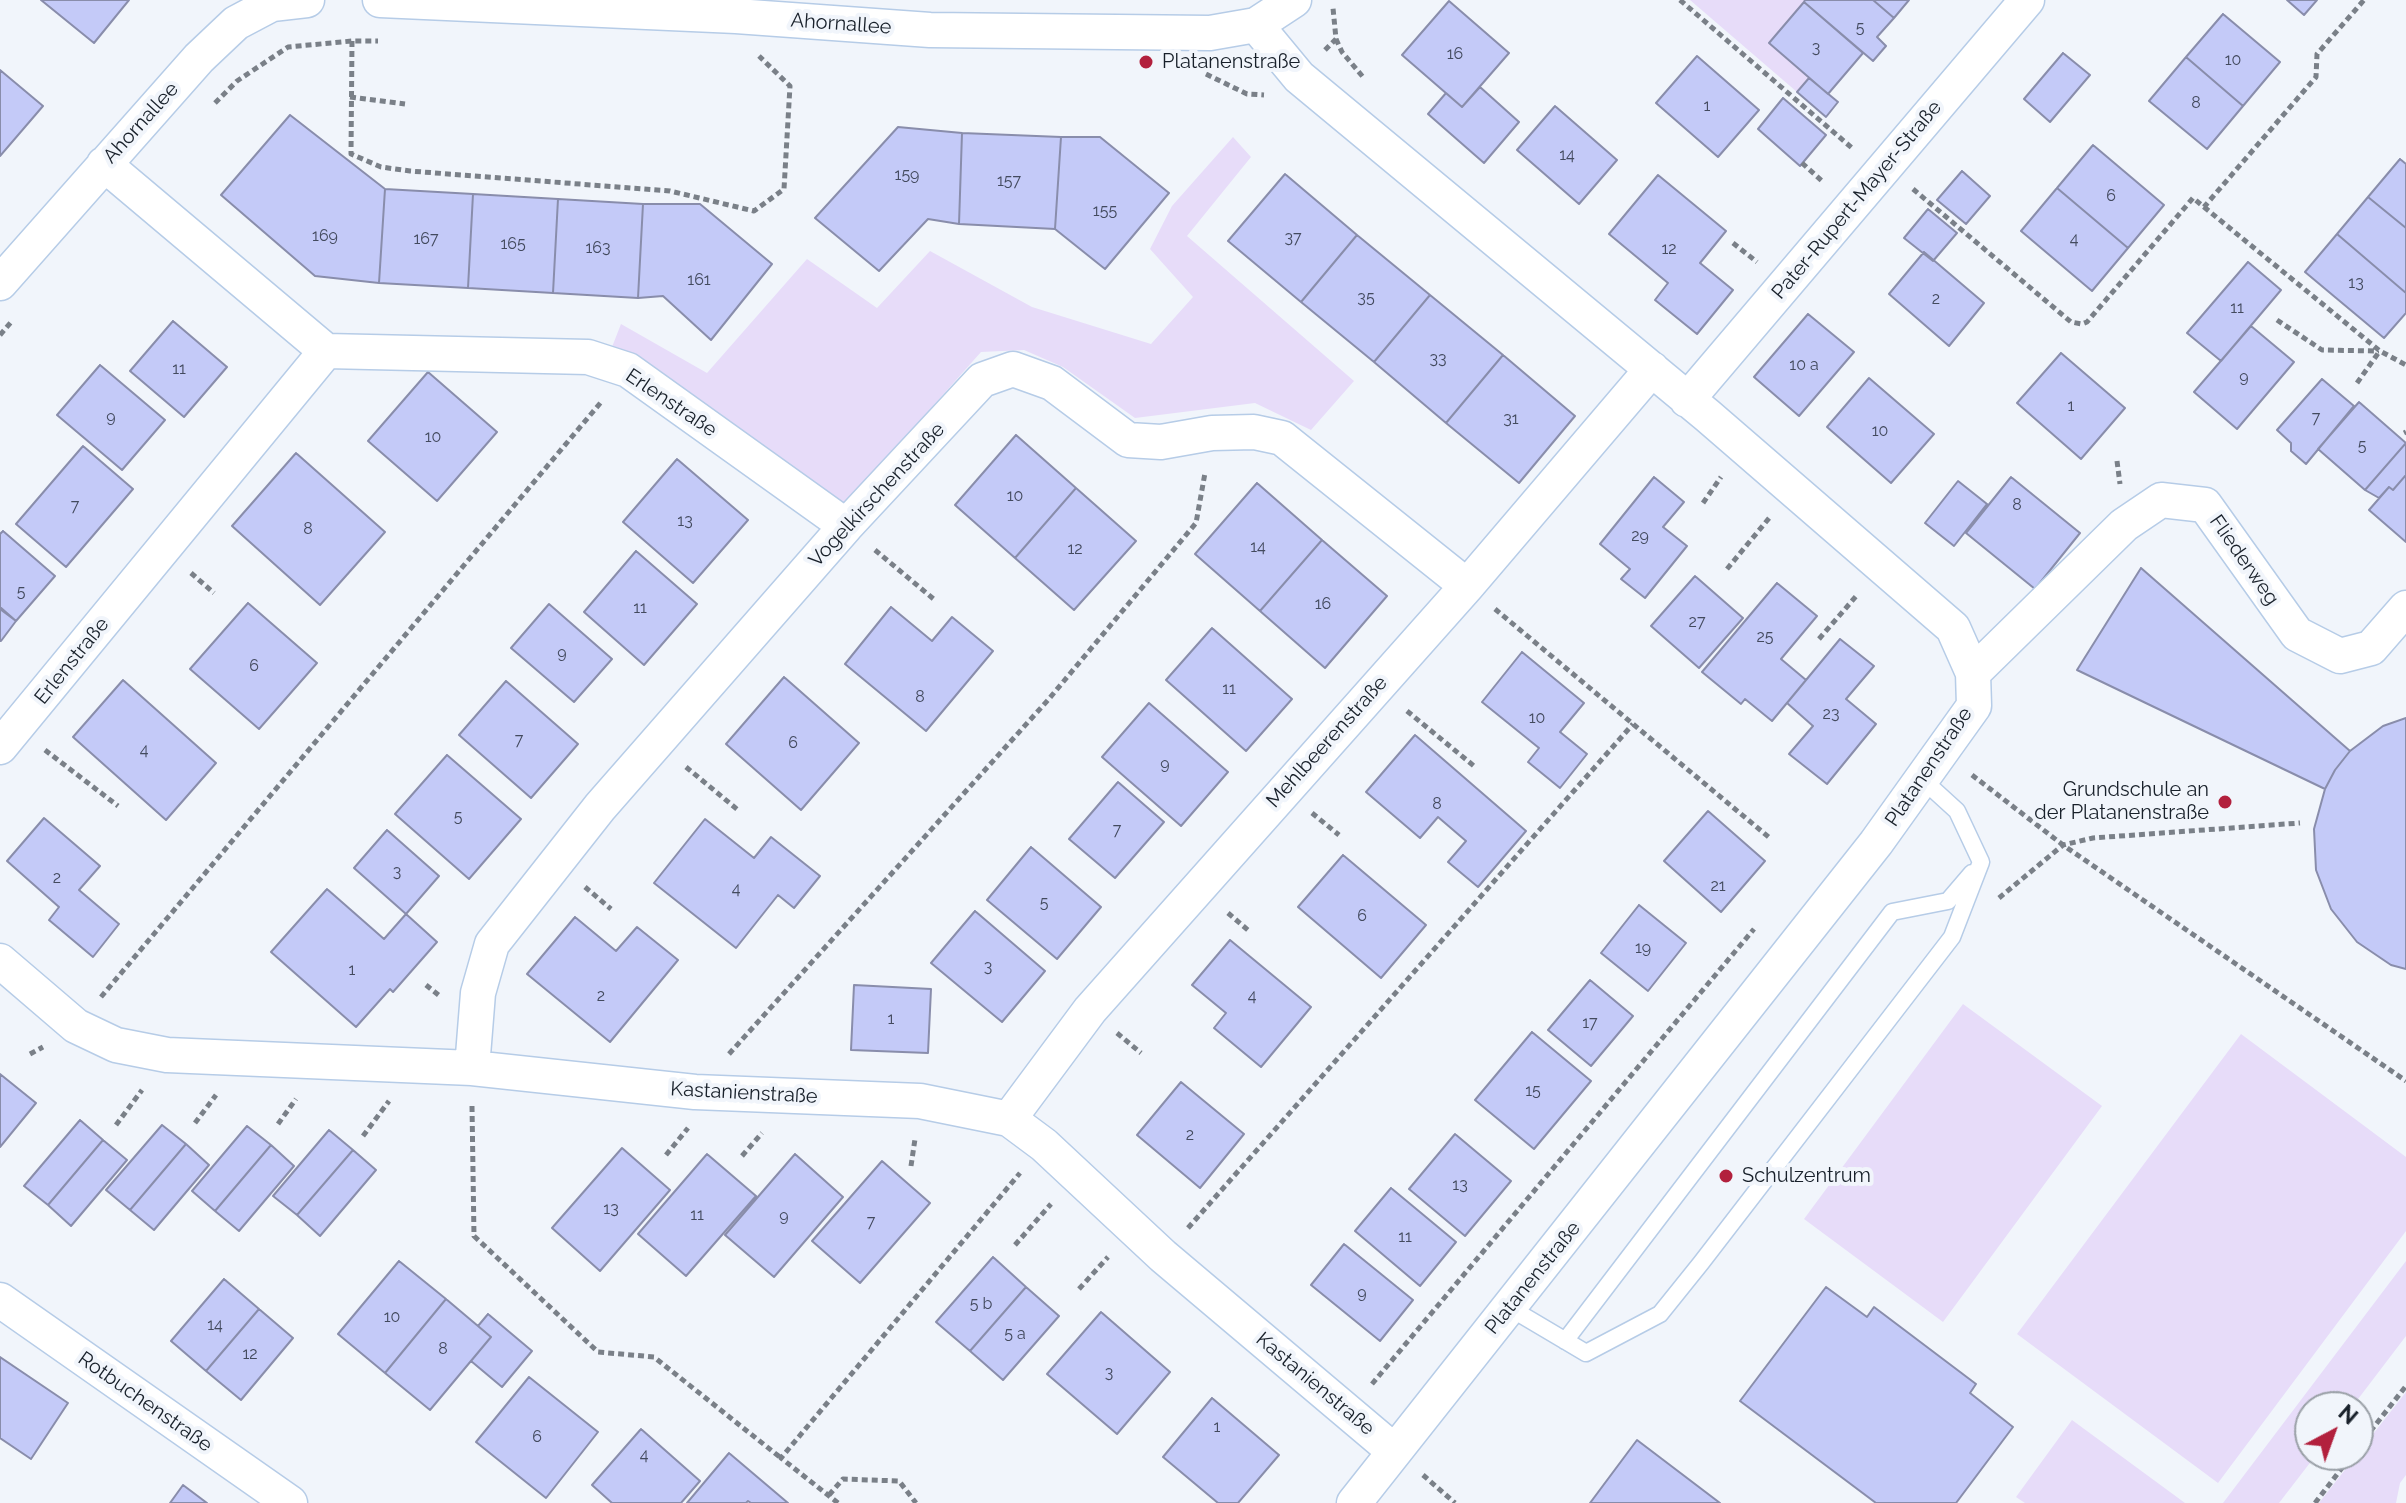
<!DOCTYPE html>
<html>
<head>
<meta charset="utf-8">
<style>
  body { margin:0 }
  #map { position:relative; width:2406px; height:1503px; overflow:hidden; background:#f1f5fb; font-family:Raleway,sans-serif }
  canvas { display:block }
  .north { position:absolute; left:2294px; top:1391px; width:80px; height:80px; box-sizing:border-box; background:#f1f5fb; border:2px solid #9aa0a7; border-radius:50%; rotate:41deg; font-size:22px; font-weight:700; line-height:32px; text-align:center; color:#18202a }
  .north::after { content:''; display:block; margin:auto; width:28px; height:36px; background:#b2203d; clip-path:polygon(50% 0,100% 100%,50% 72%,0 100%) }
</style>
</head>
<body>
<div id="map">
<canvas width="2406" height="1503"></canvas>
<div class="north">N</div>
</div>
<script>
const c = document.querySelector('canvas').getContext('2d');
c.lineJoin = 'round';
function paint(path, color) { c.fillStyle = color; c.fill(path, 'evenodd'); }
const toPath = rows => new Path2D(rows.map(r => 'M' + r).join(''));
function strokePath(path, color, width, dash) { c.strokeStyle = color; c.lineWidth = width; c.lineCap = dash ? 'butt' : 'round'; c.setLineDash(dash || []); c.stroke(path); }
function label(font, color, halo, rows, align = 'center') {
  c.font = font + ' Raleway,sans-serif'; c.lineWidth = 8; c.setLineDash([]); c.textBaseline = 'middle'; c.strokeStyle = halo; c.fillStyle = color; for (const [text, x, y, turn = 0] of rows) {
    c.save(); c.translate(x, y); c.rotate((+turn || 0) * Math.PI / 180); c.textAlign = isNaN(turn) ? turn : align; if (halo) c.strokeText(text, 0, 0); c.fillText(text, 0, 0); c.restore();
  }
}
paint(toPath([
  [1690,0,1805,0,1769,43,1809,78,1797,92],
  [1233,137,1251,157,1187,236,1354,381,1311,430,1255,403,1135,418,1063,367,1024,350,981,352,843,507,612,347,621,324,707,373,807,259,877,308,930,251,1032,307,1151,344,1193,297,1150,249,1172,206],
  [1963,1004,2102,1106,1943,1322,1804,1219],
  [2241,1034,2406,1157,2406,1231,2218,1483,2017,1334],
  [2406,1261,2406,1336,2352,1407,2310,1407,2310,1455,2316,1455,2279,1503,2223,1503],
  [2406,1392,2406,1475,2400,1483,2396,1503,2319,1503],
  [2072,1420,2185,1503,2025,1503,2016,1497]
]), '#e7dcf9');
const building = toPath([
  [41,0,129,0,94,43,41,0],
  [1805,0,1873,0,1894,18,1877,37,1886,46,1873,61,1804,2,1805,0],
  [1873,0,1909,0,1894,18,1873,0],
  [2287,0,2317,0,2304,15,2287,0],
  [1449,1,1509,53,1462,107,1402,55,1449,1],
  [1804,2,1863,53,1828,94,1769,43,1804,2],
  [2223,14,2280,62,2243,106,2186,57,2223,14],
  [2063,53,2090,75,2050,122,2024,99,2063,53],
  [1697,56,1759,110,1718,157,1656,103,1697,56],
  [2186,57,2243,106,2207,149,2149,101,2186,57],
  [0,70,43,106,0,156,0,70],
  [1809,78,1838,102,1826,117,1797,92,1809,78],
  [1480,87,1519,122,1484,163,1428,114,1446,93,1462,107,1480,87],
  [1783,98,1826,135,1800,166,1758,129,1783,98],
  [1555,106,1617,160,1579,204,1517,150,1555,106],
  [290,115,385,189,379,283,315,276,221,195,290,115],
  [898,127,962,133,959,224,928,219,879,271,815,218,898,127],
  [962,133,1061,137,1055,229,959,224,962,133],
  [1061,137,1100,137,1169,193,1105,269,1055,229,1061,137],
  [2093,145,2164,205,2128,248,2057,188,2093,145],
  [2400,159,2406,164,2406,228,2368,197,2400,159],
  [1962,171,1990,196,1966,224,1937,200,1962,171],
  [1285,174,1357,235,1301,302,1228,241,1285,174],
  [1658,175,1726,231,1700,263,1733,290,1697,334,1655,300,1668,283,1609,234,1658,175],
  [2057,188,2128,248,2092,291,2021,231,2057,188],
  [385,189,473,194,468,288,379,283,385,189],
  [473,194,558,199,553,293,468,288,473,194],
  [2368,197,2406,228,2406,293,2337,234,2368,197],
  [558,199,643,204,638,298,553,293,558,199],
  [643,204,700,204,772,264,711,340,663,296,638,298,643,204],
  [1928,209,1957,233,1933,261,1904,238,1928,209],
  [2337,234,2406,293,2406,313,2384,338,2305,272,2337,234],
  [1357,235,1430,295,1374,362,1301,302,1357,235],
  [1924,252,1984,303,1949,346,1889,294,1924,252],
  [2248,262,2281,290,2221,361,2187,333,2248,262],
  [1430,295,1503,355,1446,423,1374,362,1430,295],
  [1808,314,1854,352,1799,416,1754,377,1808,314],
  [173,321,227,367,184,417,130,371,173,321],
  [2251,326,2294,362,2237,429,2194,392,2251,326],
  [2061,353,2125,408,2081,459,2017,403,2061,353],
  [1503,355,1575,416,1519,483,1446,423,1503,355],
  [100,365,165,420,122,470,57,415,100,365],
  [428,372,497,432,437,501,368,441,428,372],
  [1869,378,1934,434,1891,483,1827,427,1869,378],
  [2322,379,2354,406,2306,464,2291,451,2291,443,2277,430,2322,379],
  [2359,402,2406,443,2365,490,2318,449,2359,402],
  [1016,435,1076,488,1015,558,955,505,1016,435],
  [2406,443,2406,475,2393,490,2389,487,2379,498,2365,490,2406,443],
  [83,446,133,489,66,567,16,524,83,446],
  [296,453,385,532,320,605,232,526,296,453],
  [677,459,748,520,693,583,623,522,677,459],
  [2406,475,2406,542,2369,510,2389,487,2393,490,2406,475],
  [1654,477,1684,502,1663,527,1687,546,1645,598,1621,579,1630,569,1600,544,1654,477],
  [2011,477,2080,533,2035,589,1966,533,2011,477],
  [1958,481,1987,504,1954,546,1925,523,1958,481],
  [1257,483,1322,540,1260,611,1195,554,1257,483],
  [1076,488,1136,541,1074,610,1015,558,1076,488],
  [3,531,55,576,16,621,0,607,0,534,3,531],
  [1322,540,1387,596,1325,668,1260,611,1322,540],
  [636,551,697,604,644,665,584,612,636,551],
  [2141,568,2350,751,2335,770,2325,789,2077,670,2141,568],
  [1695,576,1743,618,1699,668,1651,626,1695,576],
  [1777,583,1817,616,1781,659,1806,680,1772,721,1745,699,1741,704,1702,672,1777,583],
  [248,603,317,663,259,729,190,669,248,603],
  [549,604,612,659,574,702,511,648,549,604],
  [891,607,932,641,952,617,993,651,926,731,845,664,891,607],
  [0,609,16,621,1,641,0,641,0,609],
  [1212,628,1292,699,1246,751,1166,680,1212,628],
  [1840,639,1874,666,1846,699,1876,724,1827,784,1789,754,1813,726,1787,703,1840,639],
  [1522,652,1584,703,1560,732,1587,754,1560,788,1528,762,1539,748,1482,702,1522,652],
  [784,677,859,743,801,810,726,744,784,677],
  [123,680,216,763,166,820,73,737,123,680],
  [506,681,578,744,531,798,459,735,506,681],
  [1149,703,1228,772,1181,826,1102,757,1149,703],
  [2406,718,2406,969,2391,965,2357,942,2331,909,2316,870,2314,829,2325,789,2335,770,2350,751,2383,726,2406,718],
  [1415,735,1526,831,1478,887,1448,862,1466,841,1438,817,1420,838,1366,792,1415,735],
  [447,755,521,819,469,879,395,814,447,755],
  [1118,782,1164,822,1115,878,1069,839,1118,782],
  [1708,811,1765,861,1721,912,1664,861,1708,811],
  [44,818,100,866,79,890,119,924,93,957,49,920,59,907,7,861,44,818],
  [705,819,754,858,771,837,820,876,794,908,778,895,736,948,654,883,705,819],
  [387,830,439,876,406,914,354,868,387,830],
  [1031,847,1101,907,1057,959,987,900,1031,847],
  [1343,855,1426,925,1381,978,1298,907,1343,855],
  [327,889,384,939,406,914,437,942,393,992,390,989,356,1027,271,952,327,889],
  [1639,905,1686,943,1648,991,1601,953,1639,905],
  [975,911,1045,971,1002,1022,931,963,975,911],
  [575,917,616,951,637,927,678,960,610,1042,527,974,575,917],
  [1230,940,1311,1007,1261,1067,1214,1028,1226,1013,1192,985,1230,940],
  [1590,980,1633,1016,1591,1066,1548,1030,1590,980],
  [854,985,931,989,928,1053,851,1050,854,985],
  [1532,1032,1591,1081,1534,1149,1475,1100,1532,1032],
  [0,1074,36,1103,0,1147,0,1074],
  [1181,1082,1244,1134,1200,1188,1137,1135,1181,1082],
  [80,1120,103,1140,48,1205,24,1186,80,1120],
  [162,1125,186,1144,130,1210,106,1190,162,1125],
  [247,1126,271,1145,215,1211,192,1191,247,1126],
  [329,1130,353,1150,297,1215,273,1196,329,1130],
  [1455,1134,1511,1181,1465,1236,1409,1189,1455,1134],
  [103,1140,127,1160,71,1226,48,1205,103,1140],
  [186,1144,209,1165,154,1230,130,1210,186,1144],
  [271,1145,294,1166,239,1231,215,1211,271,1145],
  [622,1148,670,1190,600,1271,552,1228,622,1148],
  [353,1150,376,1170,320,1236,297,1215,353,1150],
  [707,1154,756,1196,686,1276,638,1234,707,1154],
  [795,1154,843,1197,774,1277,725,1235,795,1154],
  [882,1161,930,1203,860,1283,812,1241,882,1161],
  [1391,1188,1456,1242,1420,1286,1355,1231,1391,1188],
  [1344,1244,1413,1300,1380,1341,1311,1285,1344,1244],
  [993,1257,1026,1287,970,1351,936,1322,993,1257],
  [399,1261,446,1299,385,1373,338,1334,399,1261],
  [224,1279,259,1309,206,1371,171,1341,224,1279],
  [1026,1287,1059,1316,1003,1380,970,1351,1026,1287],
  [1826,1287,1867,1317,1874,1307,1976,1384,1970,1393,2013,1427,1956,1503,1876,1503,1740,1401,1826,1287],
  [446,1299,491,1337,430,1410,385,1373,446,1299],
  [259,1309,293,1338,241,1400,206,1371,259,1309],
  [1101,1312,1170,1372,1117,1434,1047,1374,1101,1312],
  [488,1314,532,1351,502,1387,471,1361,491,1337,478,1326,488,1314],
  [0,1357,68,1403,31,1459,0,1438,0,1357],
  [529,1377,598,1432,546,1498,476,1442,529,1377],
  [1212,1398,1279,1455,1238,1503,1218,1503,1163,1457,1212,1398],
  [641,1429,700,1481,681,1503,612,1503,592,1485,641,1429],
  [1637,1440,1720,1503,1590,1503,1637,1440],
  [729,1453,788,1503,751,1503,748,1501,746,1503,687,1503,729,1453],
  [183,1485,207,1503,170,1503,183,1485]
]);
paint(building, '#c4caf8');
strokePath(building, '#898dab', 2);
const service = toPath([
  [1510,1308,1586,1353,1660,1314,1701,1263,1952,937,1981,862,1957,811,1923,780],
  [1565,1341,1892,912,1948,901,1972,873]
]);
const minor = toPath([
  [380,0,736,16,930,30,1210,33,1256,25,1294,0],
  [1256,25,1299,77,1708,416,1953,628,1973,673,1974,706,1876,843,1354,1503],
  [104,164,326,351,588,357,628,370,846,526],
  [0,283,199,58,236,23,272,4,307,0],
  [1687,400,2027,0],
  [1973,673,2124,525,2161,500,2205,505,2297,634,2340,656,2371,648,2406,608],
  [0,747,326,351],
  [0,961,76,1026,116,1045,167,1055,472,1068,695,1092,920,1101,1009,1119,1044,1145,1163,1256,1394,1451],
  [472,1068,478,993,492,944,600,807,846,526,982,380,1013,369,1052,383,1128,440,1161,442,1212,433,1254,432,1282,438,1467,586],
  [1009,1119,1090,1010,1467,586,1652,369],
  [0,1300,290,1503]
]);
strokePath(service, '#b6cce7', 19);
strokePath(minor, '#b6cce7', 37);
strokePath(toPath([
  [1680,0,1852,148],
  [1336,39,1342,52,1363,77],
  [352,41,351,154,381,167,410,171,670,191,754,211,784,189,790,86,759,56],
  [1325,50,1336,39,1333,8],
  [1206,74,1247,94,1264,95],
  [350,97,405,104],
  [215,103,237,81,288,47,352,41,378,41],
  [1802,163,1822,181],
  [1913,189,2071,322,2082,324,2087,322,2193,198,2204,207,2316,77,2317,54,2364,0],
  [2204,207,2380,351,2406,365],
  [1733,243,1757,262],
  [2277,320,2322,350,2379,351],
  [0,335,12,321],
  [2357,383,2379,352],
  [2404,433,2406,432],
  [2117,461,2120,484],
  [1703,503,1721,477],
  [875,550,936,601],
  [1727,569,1770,517],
  [191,573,214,593],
  [1495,609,1771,839],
  [1819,639,1858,594],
  [1407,711,1474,766],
  [45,750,118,806],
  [686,767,738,810],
  [1972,775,2063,845,2406,1081],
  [1312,813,1339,835],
  [585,887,611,909],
  [1999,898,2063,845,2093,838,2300,823],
  [1228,913,1249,931],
  [426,985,441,997],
  [101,997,602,401],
  [1117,1033,1141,1053],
  [30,1054,43,1047],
  [729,1054,1048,700,1196,523,1205,473],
  [472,1106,474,1236,598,1352,654,1357,781,1458],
  [195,1123,216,1095],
  [278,1124,296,1099],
  [116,1125,142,1090],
  [363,1136,389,1101],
  [666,1155,688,1128],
  [742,1156,762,1133],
  [911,1166,915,1139],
  [1188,1228,1633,724],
  [1015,1245,1051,1204],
  [1079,1289,1108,1257],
  [1372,1384,1754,929],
  [2358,1447,2406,1386],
  [1423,1475,1455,1503],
  [829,1495,843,1479,899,1481,916,1503],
  [838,1503,781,1458,1020,1173],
  [2315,1503,2352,1455]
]), '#7a8088', 5, [6, 4]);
strokePath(service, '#fff', 16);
strokePath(minor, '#fff', 34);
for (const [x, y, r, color] of [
  [1146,62,8,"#b2203d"],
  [2225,802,8,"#b2203d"],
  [1726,1176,8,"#b2203d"]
]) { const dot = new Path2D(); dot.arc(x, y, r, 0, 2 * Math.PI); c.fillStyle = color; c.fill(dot); strokePath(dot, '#f1f5fb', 3); }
label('16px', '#434a5e', null, [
  ["5",1860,28],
  ["3",1816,48],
  ["16",1455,54],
  ["10",2233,60],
  ["8",2196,103],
  ["1",1707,106],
  ["14",1567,155],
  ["159",907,175],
  ["157",1009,181],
  ["6",2111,196],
  ["155",1105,211],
  ["169",325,236],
  ["37",1293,238],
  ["167",426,239],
  ["4",2074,239],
  ["165",513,244],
  ["163",598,248],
  ["12",1669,249],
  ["161",699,280],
  ["13",2356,283],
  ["35",1366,298],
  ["2",1936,299],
  ["11",2237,308],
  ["33",1438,359],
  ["10 a",1804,365],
  ["11",179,369],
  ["9",2244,377],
  ["1",2071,406],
  ["9",111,417],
  ["7",2316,418],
  ["31",1511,419],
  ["10",1880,431],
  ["10",433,437],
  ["5",2362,446],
  ["10",1015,496],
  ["8",2017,505],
  ["7",75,506],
  ["13",685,521],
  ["8",308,529],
  ["29",1640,536],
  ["14",1258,547],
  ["12",1075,549],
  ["5",21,592],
  ["16",1323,604],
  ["11",640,608],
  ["27",1697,622],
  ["25",1765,637],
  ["9",562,653],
  ["6",254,666],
  ["11",1229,689],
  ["8",920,697],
  ["23",1831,714],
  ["10",1537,718],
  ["7",519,740],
  ["6",793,743],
  ["4",144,750],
  ["9",1165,764],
  ["8",1437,804],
  ["5",458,817],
  ["7",1117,830],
  ["3",397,872],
  ["2",57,878],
  ["21",1718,886],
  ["4",736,889],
  ["5",1044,903],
  ["6",1362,916],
  ["19",1643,948],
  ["3",988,967],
  ["1",352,970],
  ["2",601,996],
  ["4",1252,996],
  ["1",891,1019],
  ["17",1590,1023],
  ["15",1533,1091],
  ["2",1190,1135],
  ["13",1460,1185],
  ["13",611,1209],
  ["11",697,1215],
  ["9",784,1216],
  ["7",871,1222],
  ["11",1405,1237],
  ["9",1362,1293],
  ["5 b",981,1304],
  ["10",392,1317],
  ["14",215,1325],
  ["5 a",1015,1334],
  ["8",443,1349],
  ["12",250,1354],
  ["3",1109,1373],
  ["1",1217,1427],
  ["6",537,1437],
  ["4",644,1455]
]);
label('20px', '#18202a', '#f1f5fb', [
  ["Ahornallee",841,24,4],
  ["Ahornallee",141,123,-48],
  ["Pater-Rupert-Mayer-Straße",1857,200,-50],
  ["Erlenstraße",671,403,34],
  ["Vogelkirschenstraße",877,495,-47],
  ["Fliederweg",2244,560,55],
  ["Erlenstraße",72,661,-51],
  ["Mehlbeerenstraße",1327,742,-48],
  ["Platanenstraße",1929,767,-56],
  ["Kastanienstraße",744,1093,3],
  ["Platanenstraße",1533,1278,-51],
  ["Kastanienstraße",1315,1384,40],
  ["Rotbuchenstraße",145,1402,35]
]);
label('20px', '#18202a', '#f1f5fb', [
  ["Platanenstraße",1162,62],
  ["Grundschule an",2209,790,"right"],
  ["der Platanenstraße",2209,813,"right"],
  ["Schulzentrum",1742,1176]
], 'left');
</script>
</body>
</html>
